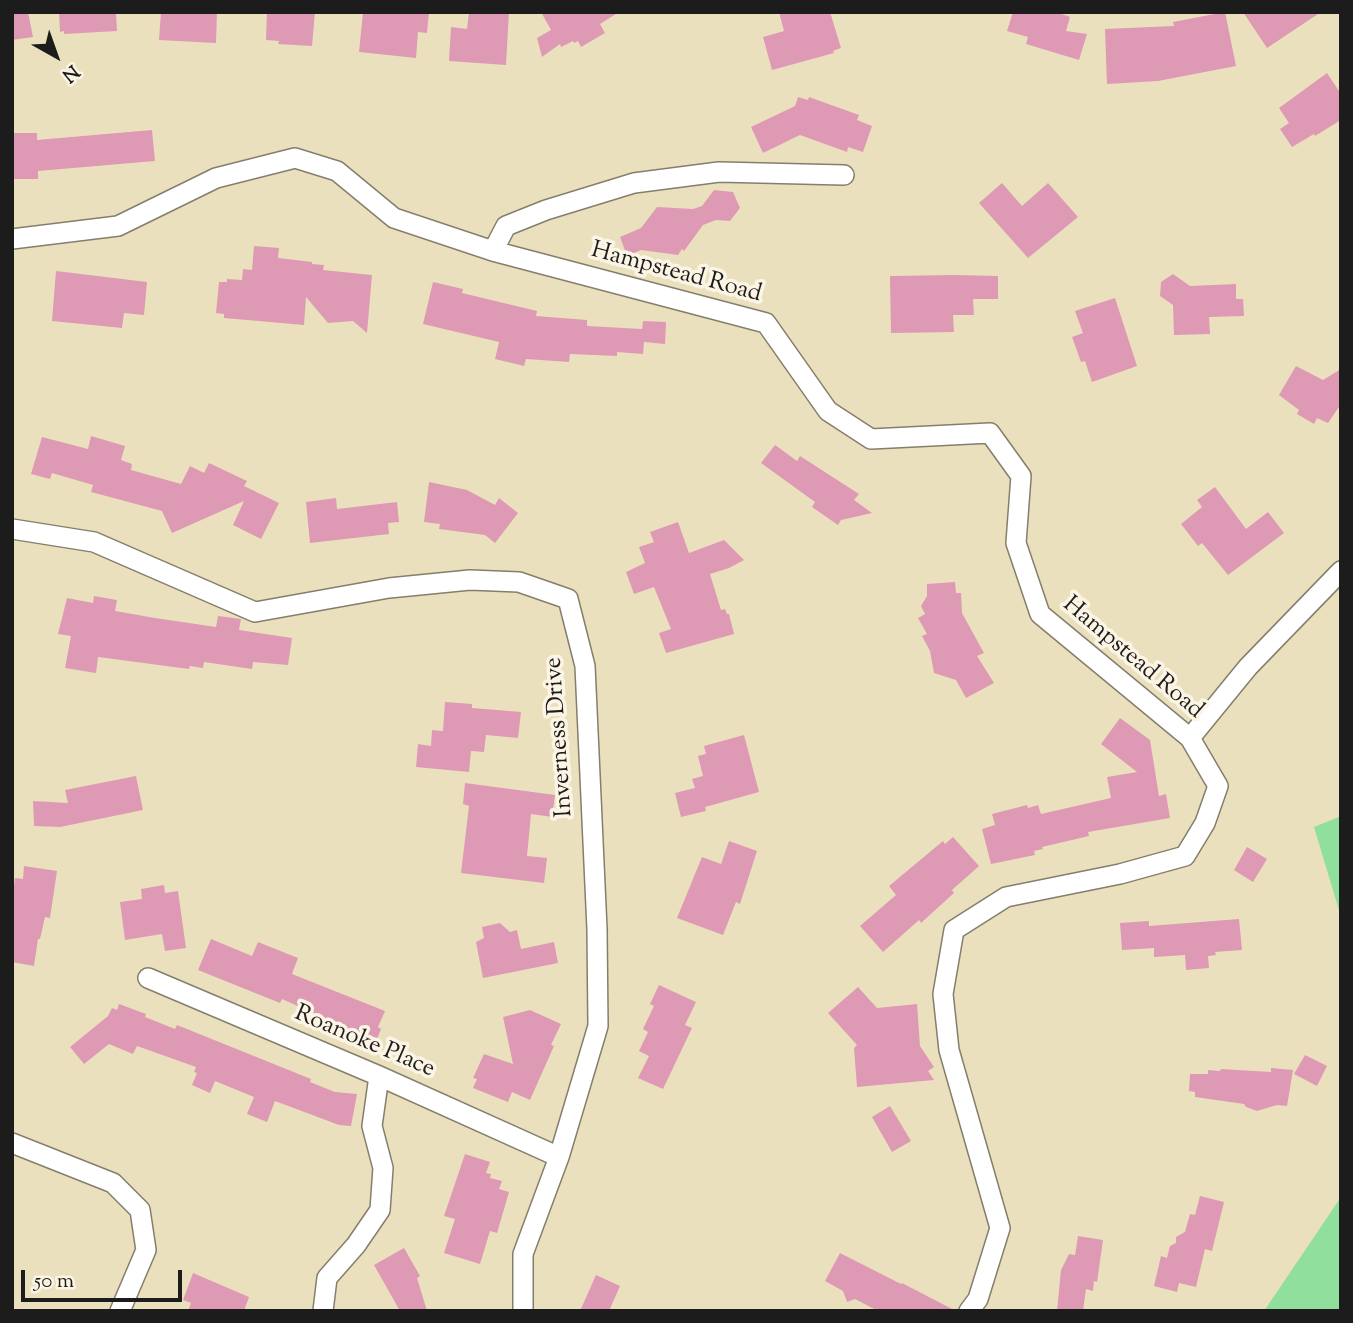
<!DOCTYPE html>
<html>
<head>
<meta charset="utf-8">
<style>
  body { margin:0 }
  #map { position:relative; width:1353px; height:1323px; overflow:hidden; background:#ebe0bd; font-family:"Sorts Mill Goudy",serif }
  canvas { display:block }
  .frame { position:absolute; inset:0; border:14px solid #1c1c1c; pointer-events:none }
  .north { position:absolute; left:21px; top:21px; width:70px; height:70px; -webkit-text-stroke:5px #fcf5e5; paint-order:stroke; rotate:140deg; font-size:19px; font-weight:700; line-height:28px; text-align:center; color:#1c1c1c }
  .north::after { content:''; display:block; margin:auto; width:24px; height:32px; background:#1c1c1c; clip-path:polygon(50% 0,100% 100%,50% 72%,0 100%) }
  .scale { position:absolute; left:21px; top:1270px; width:161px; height:32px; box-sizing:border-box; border:4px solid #1c1c1c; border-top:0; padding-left:9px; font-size:21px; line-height:24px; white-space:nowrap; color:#1c1c1c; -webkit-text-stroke:5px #fcf5e5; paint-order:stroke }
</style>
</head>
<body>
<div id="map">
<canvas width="1353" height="1323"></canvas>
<div class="frame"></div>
<div class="north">N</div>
<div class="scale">50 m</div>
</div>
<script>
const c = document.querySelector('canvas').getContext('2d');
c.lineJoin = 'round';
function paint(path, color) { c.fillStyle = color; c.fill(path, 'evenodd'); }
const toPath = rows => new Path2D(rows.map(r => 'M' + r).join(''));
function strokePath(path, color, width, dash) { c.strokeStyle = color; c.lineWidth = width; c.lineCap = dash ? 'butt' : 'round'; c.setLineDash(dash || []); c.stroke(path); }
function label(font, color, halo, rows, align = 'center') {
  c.font = font + ' "Sorts Mill Goudy",serif'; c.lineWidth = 7; c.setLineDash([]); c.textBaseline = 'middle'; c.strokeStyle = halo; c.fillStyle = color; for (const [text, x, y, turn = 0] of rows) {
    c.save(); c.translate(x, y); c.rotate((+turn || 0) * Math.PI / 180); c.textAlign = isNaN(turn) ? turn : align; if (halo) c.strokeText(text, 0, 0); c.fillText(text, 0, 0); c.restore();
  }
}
paint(toPath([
  [1341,816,1341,917,1314,827],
  [1341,1197,1341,1311,1264,1311]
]), '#91df9d');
paint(toPath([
  [12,12,28,12,33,37,12,40],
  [59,12,116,12,117,31,64,34,64,31,60,32],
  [161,12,217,12,216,43,159,40],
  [267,12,315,12,312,46,278,44,279,41,266,40],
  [363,12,429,12,427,33,418,32,416,58,359,52],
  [469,12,509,12,506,65,449,61,451,27,467,29],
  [541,12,619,12,600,24,605,33,581,47,578,41,574,43,573,41,561,47,560,44,542,57,537,38,551,30],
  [779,12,830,12,841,48,833,51,834,53,772,70,763,37,784,31],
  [1013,12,1056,12,1070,17,1066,31,1087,34,1079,60,1026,44,1028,37,1007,31],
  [1225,12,1236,66,1158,81,1107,84,1105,29,1174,26,1173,22],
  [1243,12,1321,12,1267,48],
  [1327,73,1341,94,1341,120,1315,136,1314,134,1292,147,1280,129,1289,123,1279,108],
  [798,97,808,100,809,97,859,115,857,120,872,126,863,152,848,147,847,152,800,135,763,153,751,127,795,106],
  [152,130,155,161,38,171,38,179,12,179,12,133,37,133,37,140],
  [1002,183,1022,206,1048,183,1078,217,1028,258,979,203],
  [714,190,733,192,740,208,730,221,716,220,703,225,684,251,682,249,678,255,641,250,627,256,620,237,641,228,657,207,693,209,702,206],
  [254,246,279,248,278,258,312,262,312,264,324,265,323,270,372,275,367,333,353,321,328,323,306,297,304,325,224,318,224,314,216,313,219,282,227,282,227,279,242,280,243,269,252,270],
  [56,271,147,282,144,315,124,313,122,328,52,321],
  [1173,274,1190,286,1236,284,1236,299,1243,299,1244,316,1209,317,1210,334,1174,335,1173,305,1160,296,1161,282],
  [956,275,998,276,998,299,973,299,974,315,953,315,954,332,891,333,890,276],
  [433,282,463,289,462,293,537,311,536,316,587,320,587,326,642,329,643,321,666,322,665,344,644,342,643,354,617,352,617,356,570,354,569,362,526,359,524,366,495,359,499,342,423,324],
  [1115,298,1137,366,1092,382,1085,361,1081,362,1072,337,1083,333,1075,311],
  [1296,366,1323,380,1341,369,1341,404,1328,423,1317,418,1314,424,1297,414,1299,410,1279,395],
  [91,436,125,446,121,460,132,464,131,470,181,484,190,466,204,473,209,463,247,481,244,486,279,503,261,539,233,525,244,501,172,533,162,511,91,492,93,485,52,473,50,479,31,474,42,437,88,449],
  [775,445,797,461,800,456,859,494,854,500,872,513,841,520,838,525,812,507,815,502,761,463],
  [429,482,467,490,495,505,499,498,518,513,495,543,485,535,439,529,440,524,424,522],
  [1215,487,1246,529,1268,512,1284,533,1228,575,1202,543,1198,546,1181,524,1202,507,1197,500],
  [336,498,337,509,397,502,399,522,388,523,389,534,310,543,306,502],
  [678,522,689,553,724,540,744,560,729,568,710,574,721,610,725,609,727,614,729,614,734,634,666,653,659,633,671,629,654,587,634,594,626,572,645,563,639,547,654,542,650,532],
  [955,582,956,593,961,593,962,613,984,653,977,656,994,683,966,698,956,680,934,673,930,651,922,636,927,634,918,618,925,614,921,606,927,596,927,584],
  [94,596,117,600,115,611,155,618,216,627,218,616,241,619,239,630,292,638,288,665,253,662,252,669,204,662,203,668,190,666,189,669,98,657,96,673,65,668,71,636,58,634,67,598,93,603],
  [445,702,472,704,472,708,521,712,518,738,486,735,484,752,471,751,469,772,416,767,418,744,431,746,432,730,443,731],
  [1120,718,1150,740,1159,796,1166,794,1170,818,1088,832,1089,836,1042,847,1043,849,1034,851,1035,855,991,864,982,829,995,825,992,814,1027,805,1028,808,1038,805,1041,814,1111,798,1107,777,1137,772,1101,744],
  [744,735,759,792,705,807,706,811,681,817,675,793,695,788,692,779,703,776,698,756,706,754,704,746],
  [136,776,143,810,60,827,34,826,33,801,68,803,65,790],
  [465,783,555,795,552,817,531,814,527,856,547,858,544,883,461,873,469,806,463,804],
  [953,837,979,866,952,890,954,893,921,923,919,920,883,952,860,926,896,895,889,886,943,841,945,844],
  [729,841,757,851,740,904,736,902,723,935,677,918,702,857,721,864],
  [1247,847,1267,859,1253,882,1234,870],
  [24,866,57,871,50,918,45,917,40,939,38,939,34,966,12,962,12,901,15,878,23,879],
  [164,885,165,893,178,891,186,948,165,951,162,934,125,940,120,902,142,899,141,889],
  [1239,919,1242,950,1215,952,1216,955,1208,956,1209,968,1186,970,1185,955,1154,957,1154,948,1122,950,1120,923,1149,921,1149,926],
  [500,923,510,932,517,930,521,949,554,942,558,963,483,978,476,942,484,938,482,927],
  [211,939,252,956,258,942,298,958,292,974,385,1011,378,1027,381,1029,373,1049,352,1042,356,1033,322,1019,322,1017,282,999,280,1003,198,970],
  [659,985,696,1002,685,1025,692,1028,663,1089,638,1078,649,1056,639,1051,648,1032,643,1029,654,1006,650,1004],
  [858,987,877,1008,917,1004,920,1046,934,1067,928,1071,934,1080,857,1087,854,1048,857,1045,828,1013],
  [119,1004,146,1014,145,1017,175,1029,177,1025,311,1079,310,1082,335,1092,357,1094,351,1126,339,1125,275,1101,267,1122,247,1114,254,1097,215,1081,210,1093,192,1085,197,1073,194,1072,196,1067,137,1046,133,1054,109,1044,84,1064,70,1047,108,1016,112,1008,117,1010],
  [530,1010,561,1024,551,1045,554,1046,530,1100,512,1092,508,1102,473,1088,477,1079,473,1078,484,1054,513,1064,503,1017],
  [1305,1055,1327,1066,1317,1086,1294,1074],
  [1271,1068,1293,1070,1287,1106,1277,1105,1257,1111,1246,1107,1244,1104,1195,1097,1195,1092,1189,1091,1190,1074,1208,1074,1208,1070,1220,1071,1221,1069,1271,1072],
  [890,1106,911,1141,892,1152,872,1117],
  [465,1154,490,1162,486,1173,491,1174,490,1178,502,1181,499,1189,509,1192,497,1233,490,1231,480,1264,444,1253,455,1219,444,1216],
  [1200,1196,1224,1202,1212,1251,1205,1249,1196,1287,1179,1283,1177,1292,1154,1286,1161,1256,1167,1258,1170,1246,1176,1243,1176,1237,1185,1232,1190,1214,1195,1215],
  [1078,1236,1103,1240,1097,1282,1094,1281,1093,1291,1086,1289,1083,1311,1057,1311,1061,1270,1069,1254,1075,1255],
  [404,1248,420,1276,417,1278,427,1311,400,1311,374,1265],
  [840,1253,901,1284,902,1283,956,1311,878,1311,855,1299,847,1302,843,1291,825,1281],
  [193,1273,249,1297,244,1311,188,1311,191,1303,183,1300],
  [596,1275,620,1286,609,1311,580,1311]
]), '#de9ab4');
const street = toPath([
  [12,239,118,226,216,178,295,158,337,171,394,218,493,251,766,323,828,411,871,439,990,433,1021,476,1016,543,1040,614,1190,738,1218,786,1205,823,1185,856,1120,874,1006,897,954,930,943,994,949,1050,1000,1228,978,1299,969,1311],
  [493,251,506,226,546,210,634,183,719,172,844,175],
  [12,529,94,542,255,612,389,588,470,580,519,582,568,599,585,666,597,929,598,1026,559,1157,523,1254,523,1311],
  [1190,738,1248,667,1341,571],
  [148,978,379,1076,559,1157],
  [12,1143,113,1183,140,1210,146,1250,120,1311],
  [323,1311,327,1278,356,1245,380,1210,383,1168,372,1126,379,1076]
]);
strokePath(street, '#847e6c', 22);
strokePath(street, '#fff', 19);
label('24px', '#1c1c1c', '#fcf5e5', [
  ["Hampstead Road",676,274,15],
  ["Hampstead Road",1132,659,40],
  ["Inverness Drive",561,737,-94],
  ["Roanoke Place",364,1043,23]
]);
</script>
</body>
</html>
